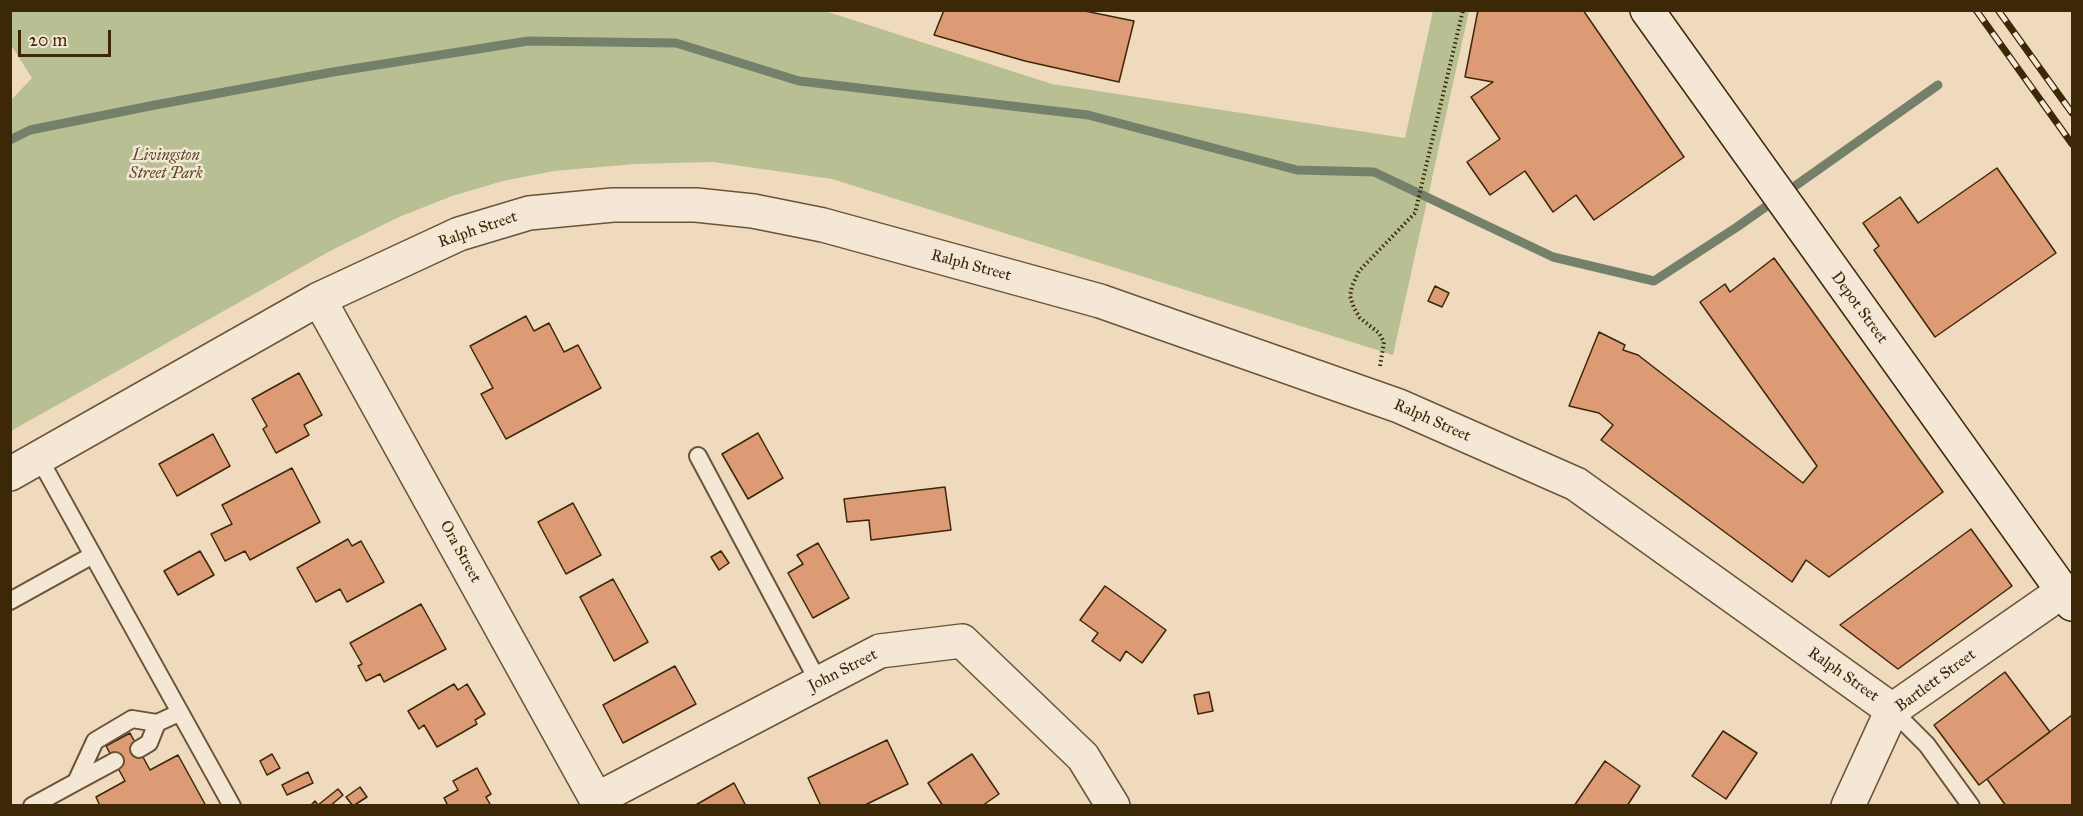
<!DOCTYPE html>
<html>
<head>
<meta charset="utf-8">
<style>
  body { margin:0 }
  #map { position:relative; width:2083px; height:816px; overflow:hidden; background:#efdabe; font-family:"IM FELL Great Primer",serif }
  canvas { display:block }
  .frame { position:absolute; inset:0; border:12px solid #3c2707; pointer-events:none }
  .scale { position:absolute; left:18px; top:30px; width:93px; height:27px; box-sizing:border-box; border:3px solid #3c2707; border-top:0; padding-left:8px; font-size:18px; line-height:21px; white-space:nowrap; color:#3c2707; -webkit-text-stroke:4px #f5e7d5; paint-order:stroke }
</style>
</head>
<body>
<div id="map">
<canvas width="2083" height="816"></canvas>
<div class="frame"></div>
<div class="scale">20 m</div>
</div>
<script>
const c = document.querySelector('canvas').getContext('2d');
c.lineJoin = 'round';
function paint(path, color) { c.fillStyle = color; c.fill(path, 'evenodd'); }
const toPath = rows => new Path2D(rows.map(r => 'M' + r).join(''));
function strokePath(path, color, width, dash) { c.strokeStyle = color; c.lineWidth = width; c.lineCap = dash ? 'butt' : 'round'; c.setLineDash(dash || []); c.stroke(path); }
function label(font, color, halo, rows, align = 'center') {
  c.font = font + ' "IM FELL Great Primer",serif'; c.lineWidth = 5; c.setLineDash([]); c.textBaseline = 'middle'; c.strokeStyle = halo; c.fillStyle = color; for (const [text, x, y, turn = 0] of rows) {
    c.save(); c.translate(x, y); c.rotate((+turn || 0) * Math.PI / 180); c.textAlign = isNaN(turn) ? turn : align; if (halo) c.strokeText(text, 0, 0); c.fillText(text, 0, 0); c.restore();
  }
}
paint(toPath([
  [11,10,825,11,1052,84,1405,138,1433,11,1469,11,1393,355,832,179,713,162,635,164,554,171,503,181,452,196,399,217,332,250,11,431,11,100,32,78,11,45]
]), '#b8c093');
strokePath(toPath([
  [10,140,30,130,155,105,333,72,528,41,676,43,799,81,1088,115,1297,170,1374,172,1553,257,1654,281,1737,227,1938,85]
]), '#75806a', 9);
const building = toPath([
  [944,10,1080,10,1134,21,1119,82,1025,61,934,35,944,10],
  [1478,10,1583,10,1684,157,1594,220,1576,195,1553,212,1525,171,1490,195,1467,162,1500,139,1471,97,1493,82,1465,77,1478,10],
  [1997,168,2056,253,1935,337,1874,250,1879,246,1863,223,1900,197,1918,223,1997,168],
  [1774,258,1943,492,1829,577,1806,560,1792,582,1601,440,1613,425,1599,413,1569,406,1599,332,1625,345,1623,350,1638,355,1803,483,1817,466,1700,302,1725,284,1730,292,1774,258],
  [1435,286,1449,293,1442,307,1428,301,1435,286],
  [526,316,534,331,549,323,564,352,578,345,601,388,506,439,481,394,493,388,470,346,526,316],
  [299,373,322,415,304,425,309,435,276,453,263,429,267,426,252,399,299,373],
  [758,433,783,478,748,499,722,454,758,433],
  [213,434,230,466,177,496,159,464,213,434],
  [292,468,320,522,250,560,245,551,225,561,211,534,232,524,222,505,292,468],
  [945,487,951,530,871,540,869,520,847,522,844,499,945,487],
  [573,503,601,555,566,574,538,522,573,503],
  [1971,529,2012,586,1898,669,1840,625,1971,529],
  [348,539,352,546,361,541,384,582,347,602,340,589,316,602,297,568,348,539],
  [818,543,849,598,813,618,788,573,803,564,797,555,818,543],
  [200,551,214,575,178,595,164,571,200,551],
  [721,551,729,563,719,570,711,557,721,551],
  [613,579,648,642,614,661,580,597,613,579],
  [1105,586,1166,630,1142,663,1126,651,1120,661,1092,641,1098,633,1080,620,1105,586],
  [421,604,446,649,384,682,380,674,366,681,358,666,362,664,350,643,421,604],
  [675,666,696,704,623,743,603,705,675,666],
  [2005,672,2050,732,1979,785,1934,725,2005,672],
  [454,684,458,690,467,684,485,714,475,720,477,724,437,747,424,725,419,729,408,711,454,684],
  [1209,692,1213,711,1198,714,1194,695,1209,692],
  [2072,715,2072,806,2006,806,1987,779,2072,715],
  [1723,731,1757,753,1726,799,1692,776,1723,731],
  [130,733,150,770,178,755,206,806,100,806,96,797,125,781,106,746,130,733],
  [887,740,908,784,863,806,821,806,808,778,887,740],
  [272,754,280,768,267,775,260,761,272,754],
  [972,754,999,794,982,806,943,806,928,783,972,754],
  [1605,761,1640,786,1627,806,1574,806,1605,761],
  [477,768,491,794,486,797,491,806,448,806,444,798,458,790,453,781,477,768],
  [308,772,313,783,287,795,282,785,308,772],
  [734,783,746,806,694,806,734,783],
  [360,787,367,797,353,806,346,797,360,787],
  [338,789,343,795,330,806,310,806,315,801,318,805,338,789]
]);
paint(building, '#dc9a75');
strokePath(building, '#3c2707', 1.5);
const lane = toPath([
  [698,456,819,683],
  [39,458,232,806],
  [10,601,93,555],
  [1892,710,1927,745,1971,806],
  [139,749,149,743,157,723],
  [76,782,115,761],
  [32,806,76,782,95,741,132,719,157,723,179,713]
]);
const street = toPath([
  [319,299,600,806],
  [10,474,319,299,459,234,529,213,613,205,696,205,753,211,823,225,1100,301,1399,406,1576,484,1892,710],
  [597,799,880,651,962,641,1083,757,1113,806],
  [1848,806,1892,710,2063,591]
]);
const secondary = toPath([
  [1647,10,2072,604]
]);
strokePath(lane, '#695435', 20);
strokePath(street, '#695435', 36);
strokePath(secondary, '#3c2707', 36);
strokePath(toPath([
  [1380,366,1384,342,1379,333,1360,318,1354,308,1350,296,1352,286,1359,271,1415,213,1463,10]
]), '#3c2707', 4, [1.5, 3]);
strokePath(lane, '#f5e7d5', 16);
strokePath(street, '#f5e7d5', 33);
strokePath(secondary, '#f5e7d5', 33);
const rail = toPath([
  [1976,10,2072,144],
  [1998,10,2072,113]
]);
strokePath(rail, '#3c2707', 7);
strokePath(rail, '#f5e7d5', 4.5, [14]);
label('italic 16px', '#5b4d2a', '#f5e7d5', [
  ["Livingston",166,156],
  ["Street Park",166,174]
]);
label('16px', '#3c2707', '#f5e7d5', [
  ["Ralph Street",478,230,-19],
  ["Ralph Street",971,266,15],
  ["Depot Street",1859,308,54],
  ["Ralph Street",1432,421,24],
  ["Ora Street",460,552,61],
  ["John Street",843,671,-27],
  ["Ralph Street",1843,675,35],
  ["Bartlett Street",1936,681,-36]
]);
</script>
</body>
</html>
